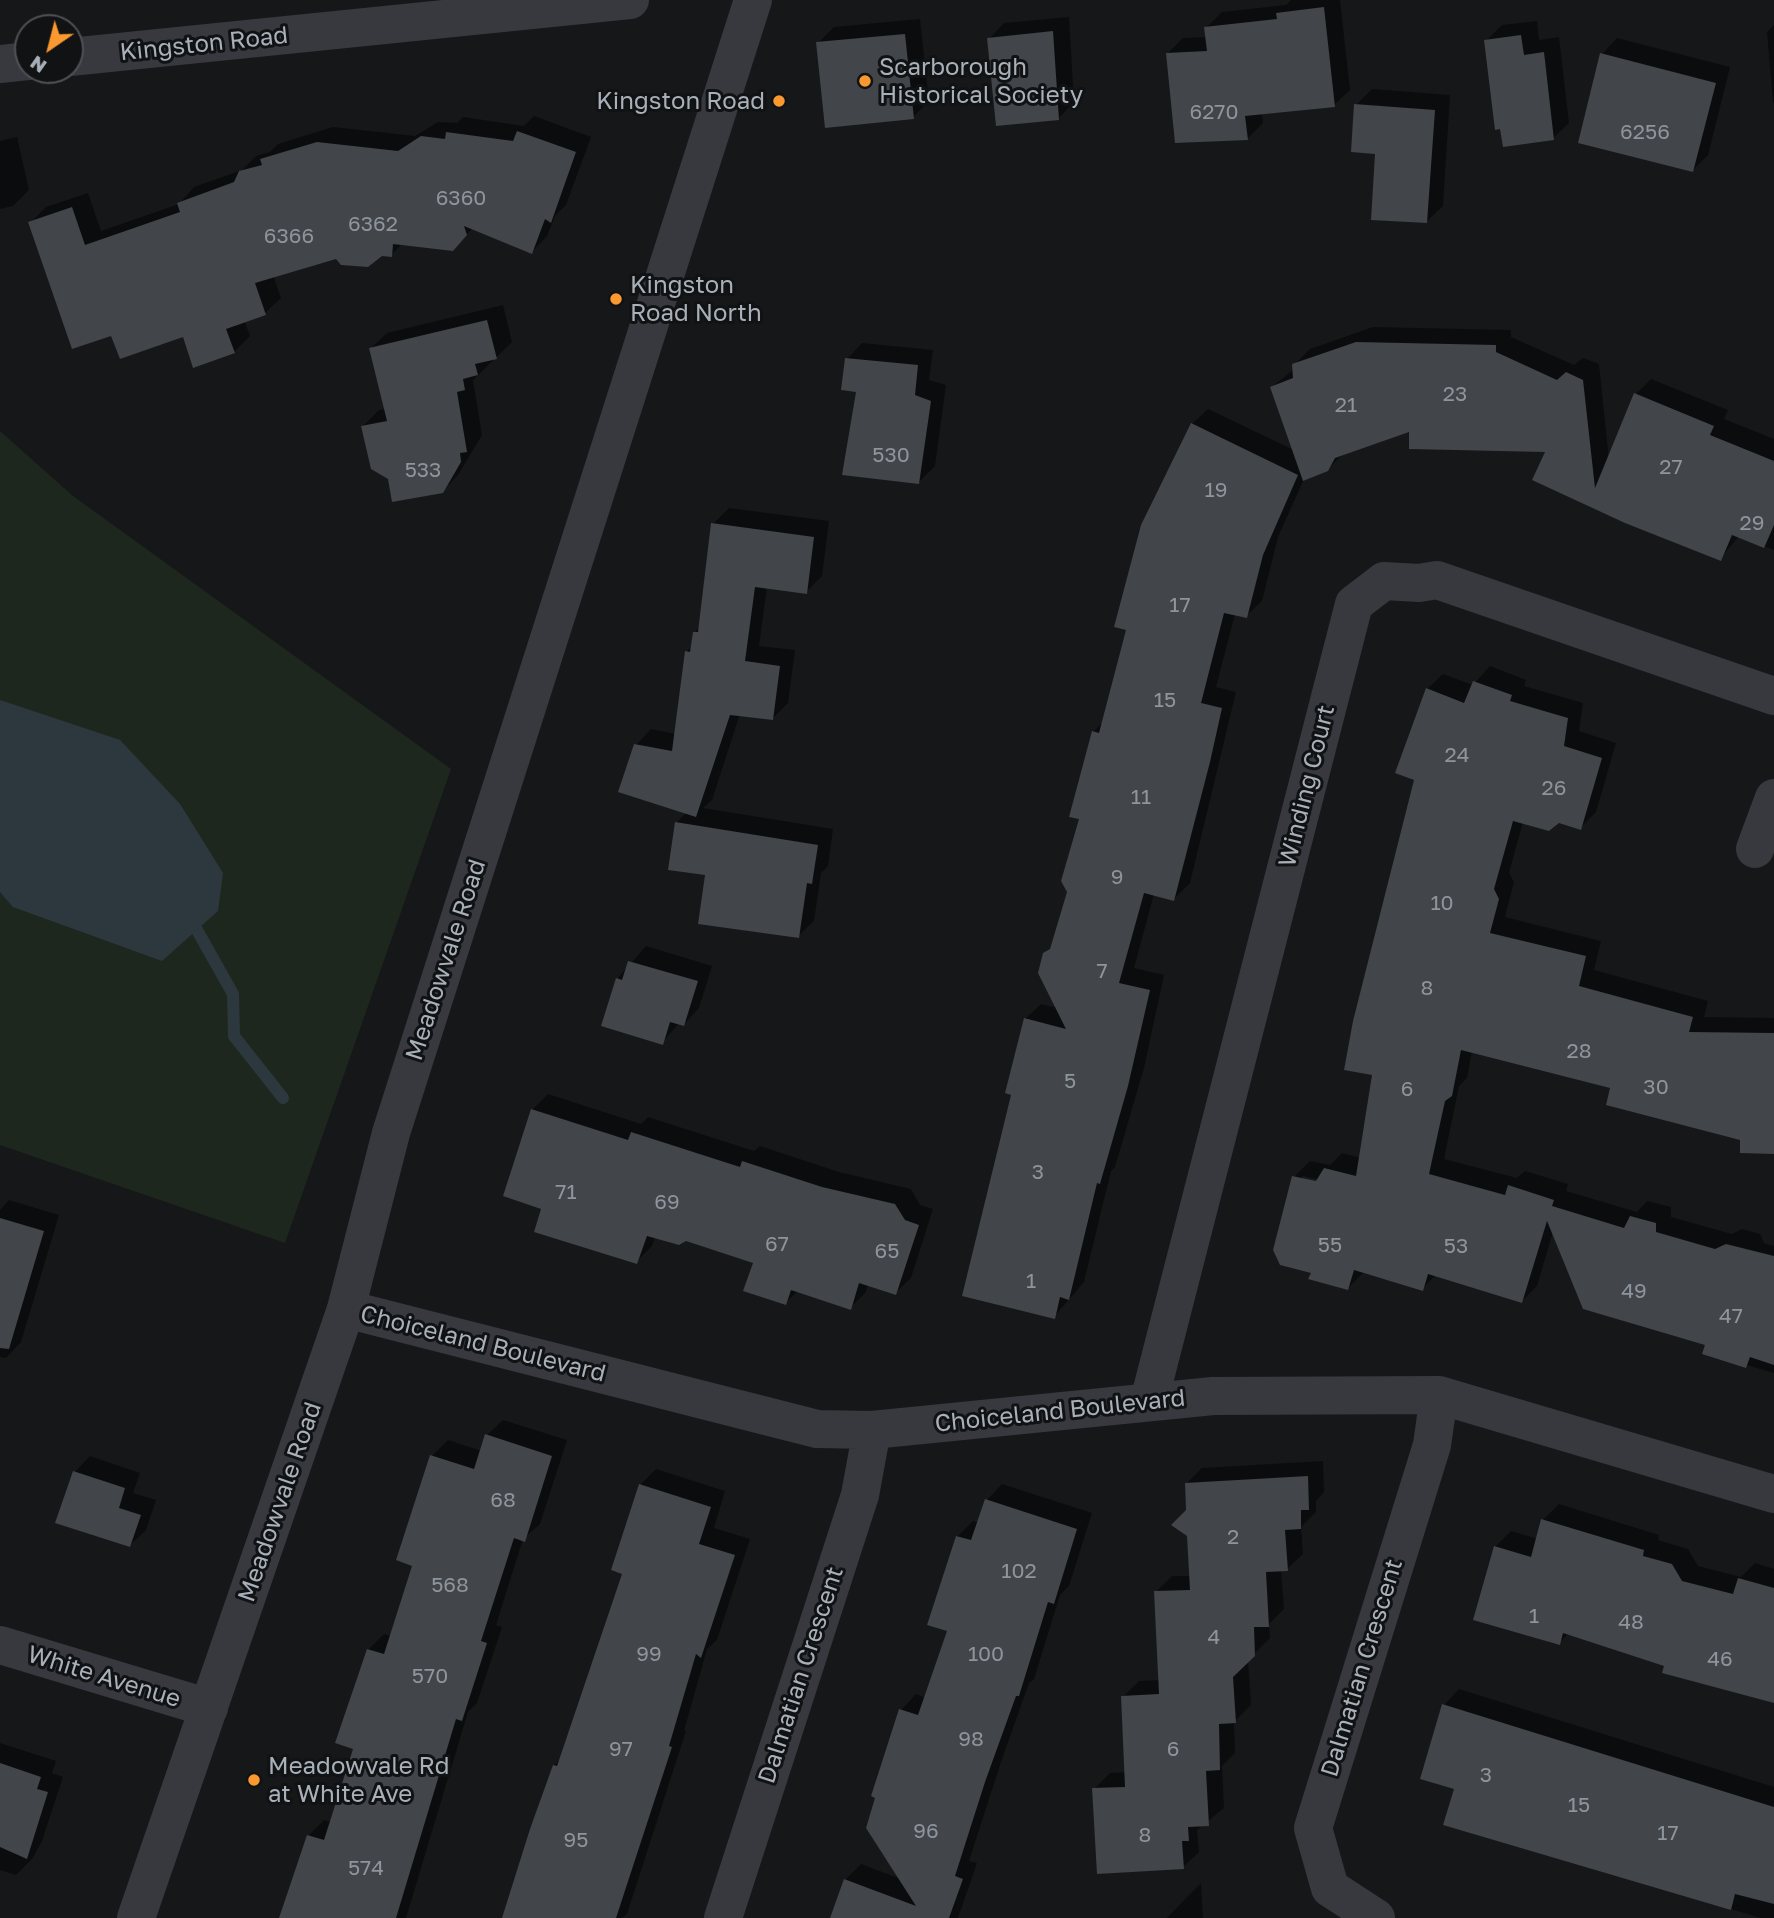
<!DOCTYPE html>
<html>
<head>
<meta charset="utf-8">
<style>
  body { margin:0 }
  #map { position:relative; width:1774px; height:1918px; overflow:hidden; background:#161719; font-family:"Golos Text",sans-serif }
  canvas { display:block }
  .north { position:absolute; left:14px; top:14px; width:70px; height:70px; box-sizing:border-box; background:#111214; border:2px solid #4d5156; border-radius:50%; rotate:215deg; font-size:19px; font-weight:700; line-height:28px; text-align:center; color:#a8b0b9 }
  .north::after { content:''; display:block; margin:auto; width:24px; height:32px; background:#f9992f; clip-path:polygon(50% 0,100% 100%,50% 72%,0 100%) }
</style>
</head>
<body>
<div id="map">
<canvas width="1774" height="1918"></canvas>
<div class="north">N</div>
</div>
<script>
const c = document.querySelector('canvas').getContext('2d');
c.lineJoin = 'round';
function paint(path, color) { c.fillStyle = color; c.fill(path, 'evenodd'); }
const toPath = rows => new Path2D(rows.map(r => 'M' + r).join(''));
function strokePath(path, color, width, dash) { c.strokeStyle = color; c.lineWidth = width; c.lineCap = dash ? 'butt' : 'round'; c.setLineDash(dash || []); c.stroke(path); }
function label(font, color, halo, rows, align = 'center') {
  c.font = font + ' "Golos Text",sans-serif'; c.lineWidth = 6; c.setLineDash([]); c.textBaseline = 'middle'; c.strokeStyle = halo; c.fillStyle = color; for (const [text, x, y, turn = 0] of rows) {
    c.save(); c.translate(x, y); c.rotate((+turn || 0) * Math.PI / 180); c.textAlign = isNaN(turn) ? turn : align; if (halo) c.strokeText(text, 0, 0); c.fillText(text, 0, 0); c.restore();
  }
}
paint(toPath([
  [0,431,73,496,451,769,285,1243,0,1145]
]), '#1e271e');
paint(toPath([
  [0,700,120,740,180,804,223,873,218,911,162,961,13,907,0,892]
]), '#2c383d');
paint(toPath([
  [1291,0,1340,0,1350,90,1334,105,1262,112,1263,123,1247,139,1167,54,1183,38,1207,37,1206,28,1222,12,1286,5],
  [1069,17,1074,102,1059,118,989,39,1004,23],
  [920,19,929,101,913,117,818,43,834,27],
  [1537,21,1539,40,1559,37,1569,123,1553,138,1486,41,1502,25],
  [1774,25,1774,102,1773,103,1767,32],
  [1617,38,1730,67,1708,155,1693,170,1602,54],
  [1372,89,1450,95,1443,206,1427,221,1376,152,1356,105],
  [534,116,591,137,566,205,555,216,547,236,532,252,473,228,452,249,402,244,391,255,336,257,273,275,281,298,265,313,244,320,250,336,234,352,184,335,112,334,30,223,46,207,88,193,101,231,179,204,194,187,242,170,256,156,270,152,278,144,333,127,415,136,438,122,457,123,463,117,524,126],
  [17,137,29,190,13,206,0,209,0,141],
  [503,305,512,342,473,380,482,435,458,475,442,492,389,478,363,426,379,410,386,409,371,348,387,333],
  [1373,327,1511,330,1511,337,1574,365,1583,358,1599,364,1609,460,1636,394,1651,379,1728,410,1724,419,1774,439,1774,550,1739,536,1720,559,1534,480,1548,450,1411,430,1344,453,1327,470,1304,479,1278,537,1262,601,1246,616,1235,614,1216,687,1236,692,1190,883,1174,899,1154,894,1134,968,1164,975,1144,1068,1115,1167,1111,1171,1084,1282,1054,1317,1013,1094,1025,1019,1041,1004,1058,1008,1052,947,1069,892,1093,732,1104,721,1192,424,1208,409,1294,450,1272,387,1294,369,1294,365,1310,349],
  [862,343,933,350,929,380,946,385,935,466,919,482,847,359],
  [729,508,829,521,822,576,806,592,767,587,759,646,795,650,788,703,773,718,740,714,712,800,703,808,833,829,828,866,821,873,814,921,798,936,707,873,677,822,687,812,636,745,651,729,676,734,687,651,693,646,695,632,700,627,713,524],
  [1490,666,1526,680,1524,686,1583,703,1579,731,1616,743,1596,812,1580,828,1559,821,1523,822,1509,873,1514,882,1505,917,1601,941,1594,970,1708,1001,1704,1017,1774,1018,1774,1152,1612,1086,1472,1051,1467,1078,1459,1086,1444,1159,1517,1178,1525,1171,1568,1184,1566,1191,1637,1212,1647,1201,1671,1207,1671,1217,1732,1234,1742,1229,1760,1234,1764,1243,1774,1246,1774,1373,1704,1353,1707,1344,1553,1232,1537,1286,1522,1301,1436,1275,1422,1289,1363,1273,1348,1288,1313,1272,1294,1177,1310,1161,1330,1165,1342,1153,1361,1158,1427,689,1443,674,1473,685],
  [1302,1176,1325,1181,1325,1185,1302,1180],
  [646,946,712,966,699,1008,684,1024,679,1023,662,1043,617,979],
  [548,1094,641,1124,648,1117,754,1151,760,1146,839,1172,911,1189,920,1205,933,1209,911,1278,895,1293,868,1284,866,1292,850,1308,798,1291,785,1303,755,1262,686,1239,655,1237,652,1246,636,1262,543,1207,505,1195,533,1109],
  [9,1200,59,1215,21,1342,6,1358,0,1357,0,1210],
  [503,1420,567,1440,540,1524,523,1539,496,1625,502,1627,477,1703,468,1712,406,1918,281,1918,308,1836,324,1820,332,1822,355,1748,368,1650,384,1634,391,1636,415,1565,398,1559,432,1456,448,1440,482,1451,487,1435],
  [90,1456,140,1473,133,1493,156,1500,146,1530,130,1545,75,1472],
  [1323,1461,1324,1492,1316,1501,1316,1512,1301,1527,1303,1554,1287,1569,1281,1570,1284,1609,1269,1624,1270,1638,1248,1660,1251,1705,1234,1722,1235,1753,1222,1766,1224,1808,1197,1830,1199,1852,1183,1867,1094,1789,1110,1773,1127,1772,1123,1697,1139,1681,1160,1680,1156,1592,1172,1576,1191,1576,1186,1484,1202,1468],
  [656,1469,725,1491,714,1528,750,1539,717,1640,707,1649,684,1731,686,1731,627,1914,622,1918,504,1918,554,1766,561,1758,624,1573,640,1485],
  [1002,1484,1092,1513,1069,1586,1060,1595,1034,1679,1029,1683,1000,1765,969,1861,977,1863,958,1918,833,1918,845,1880,861,1864,901,1879,901,1710,916,1694,926,1698,949,1630,957,1537,973,1521,979,1523,987,1500],
  [1559,1504,1659,1535,1658,1540,1688,1549,1698,1566,1741,1577,1755,1563,1774,1569,1774,1701,1569,1633,1559,1643,1495,1547,1511,1531,1538,1539,1543,1520],
  [1459,1689,1774,1787,1774,1918,1761,1918,1445,1824,1457,1788,1444,1705],
  [0,1743,56,1761,52,1773,63,1777,42,1841,32,1859,16,1875,0,1870],
  [1201,1883,1203,1918,1167,1918,1187,1897]
]), '#0007');
strokePath(toPath([
  [184,920,197,930,233,994,234,1036,283,1098]
]), '#2c383d', 12);
paint(toPath([
  [1324,7,1335,107,1245,116,1248,140,1175,143,1166,53,1207,51,1204,27,1277,19,1276,13],
  [1053,31,1059,120,996,126,987,38],
  [905,34,914,119,825,128,816,42],
  [1521,35,1524,55,1544,52,1554,140,1503,147,1500,129,1495,130,1484,40],
  [1600,53,1716,83,1693,172,1578,143],
  [1354,104,1435,110,1427,223,1371,220,1375,154,1351,152],
  [517,131,576,152,551,223,545,219,532,254,464,226,467,235,453,251,393,244,392,257,382,256,368,267,341,265,336,259,255,283,266,315,226,329,235,353,193,368,183,337,120,359,111,336,72,349,28,222,72,207,85,245,180,212,177,203,234,182,239,171,262,165,260,159,317,142,398,151,421,136,445,139,446,132,513,141],
  [487,320,497,359,475,364,478,375,463,379,465,390,457,392,467,452,460,453,461,462,443,493,392,502,388,479,371,469,361,426,387,421,369,348],
  [1356,342,1496,345,1496,352,1557,380,1566,372,1583,380,1595,488,1634,393,1714,426,1710,435,1774,461,1774,525,1764,548,1732,535,1721,561,1625,523,1532,480,1545,452,1409,449,1409,432,1335,458,1328,471,1303,481,1270,387,1293,378,1292,364],
  [845,358,918,365,915,395,931,401,919,484,842,475,856,392,841,390],
  [1191,423,1298,475,1263,555,1247,618,1224,613,1201,703,1222,708,1210,762,1174,901,1144,893,1119,983,1150,990,1128,1086,1100,1184,1097,1183,1069,1300,1060,1297,1055,1319,962,1296,1011,1095,1005,1093,1024,1018,1066,1029,1038,973,1043,953,1050,949,1067,892,1061,881,1079,819,1069,817,1092,731,1099,733,1126,630,1114,627,1141,525],
  [711,523,814,537,807,594,755,587,745,661,780,666,773,720,730,715,696,817,618,792,634,744,672,751,685,651,690,652,693,632,698,632],
  [1473,681,1512,695,1510,701,1568,718,1564,746,1602,758,1581,830,1559,823,1549,831,1513,821,1494,889,1499,899,1490,933,1586,956,1579,986,1693,1017,1689,1032,1774,1033,1774,1154,1740,1153,1740,1140,1606,1105,1610,1088,1461,1050,1452,1096,1445,1101,1429,1174,1505,1195,1508,1185,1554,1200,1552,1206,1624,1228,1630,1216,1656,1223,1656,1232,1715,1249,1726,1244,1774,1256,1774,1365,1750,1357,1746,1368,1702,1354,1705,1345,1583,1309,1547,1221,1522,1303,1428,1274,1423,1291,1354,1270,1348,1290,1308,1279,1311,1273,1280,1265,1273,1250,1292,1176,1316,1181,1324,1168,1356,1176,1372,1075,1344,1070,1353,1021,1414,780,1395,773,1426,688,1464,703],
  [675,822,818,845,812,884,807,883,799,938,698,924,705,875,668,870],
  [628,961,698,981,684,1026,670,1022,663,1045,601,1026,616,978,622,980],
  [531,1109,628,1140,631,1132,740,1167,742,1161,822,1187,895,1204,905,1220,919,1225,896,1295,859,1283,851,1310,791,1290,786,1305,743,1291,753,1263,686,1241,679,1245,647,1236,637,1264,534,1232,541,1209,503,1196],
  [0,1218,44,1231,9,1349,0,1348],
  [485,1434,552,1456,525,1542,514,1538,481,1641,487,1643,462,1721,456,1719,396,1918,279,1918,307,1835,324,1840,353,1749,335,1743,367,1649,384,1654,412,1566,396,1560,430,1455,474,1469],
  [73,1471,125,1488,119,1508,141,1515,130,1547,55,1523],
  [1308,1476,1309,1510,1301,1510,1301,1529,1285,1530,1288,1571,1266,1572,1269,1627,1254,1627,1255,1656,1233,1677,1236,1723,1219,1724,1220,1770,1206,1771,1209,1826,1188,1827,1189,1841,1182,1841,1184,1869,1097,1874,1092,1788,1125,1787,1121,1696,1159,1694,1154,1591,1190,1590,1187,1536,1171,1525,1186,1510,1185,1483],
  [639,1484,711,1507,699,1544,735,1555,701,1658,696,1654,669,1746,672,1747,616,1918,502,1918,530,1829,553,1765,557,1766,622,1574,611,1570],
  [985,1499,1077,1529,1054,1604,1048,1602,1019,1696,1016,1696,985,1782,955,1876,963,1879,949,1918,830,1918,844,1879,916,1906,866,1828,875,1798,871,1796,899,1709,918,1715,947,1631,927,1625,956,1536,971,1540],
  [1541,1519,1644,1550,1643,1556,1672,1564,1682,1581,1733,1594,1738,1578,1774,1588,1774,1703,1662,1673,1664,1666,1563,1633,1560,1645,1473,1620,1494,1546,1531,1557],
  [1442,1704,1774,1807,1774,1904,1735,1894,1731,1910,1443,1825,1454,1789,1420,1779],
  [0,1763,41,1777,37,1789,48,1792,27,1859,0,1847]
]), '#424549');
strokePath(toPath([
  [1755,849,1774,798],
  [346,1309,817,1429,872,1430,1213,1396,1439,1395,1774,1494],
  [1149,1401,1354,604,1384,581,1419,583,1437,580,1774,696],
  [0,1645,209,1708],
  [723,1918,860,1495,872,1430],
  [1376,1918,1330,1888,1313,1828,1432,1445,1439,1395]
]), '#37393e', 38);
strokePath(toPath([
  [70,57,630,0],
  [0,64,28,61],
  [136,1918,346,1309,391,1133,753,0]
]), '#37393e', 38);
for (const [x, y, r, color] of [
  [865,81,7,"#f9992f"],
  [779,101,7,"#f9992f"],
  [616,299,7,"#f9992f"],
  [254,1780,7,"#f9992f"]
]) { const dot = new Path2D(); dot.arc(x, y, r, 0, 2 * Math.PI); c.fillStyle = color; c.fill(dot); strokePath(dot, '#111214', 2.5); }
label('21px', '#8e959d', null, [
  ["6270",1214,112],
  ["6256",1645,132],
  ["6360",461,198],
  ["6362",373,224],
  ["6366",289,236],
  ["23",1455,394],
  ["21",1346,405],
  ["530",891,455],
  ["27",1671,467],
  ["533",423,470],
  ["19",1216,490],
  ["29",1752,523],
  ["17",1180,605],
  ["15",1165,700],
  ["24",1457,755],
  ["26",1554,788],
  ["11",1141,797],
  ["9",1117,877],
  ["10",1442,903],
  ["7",1102,971],
  ["8",1427,988],
  ["28",1579,1051],
  ["5",1070,1081],
  ["30",1656,1087],
  ["6",1407,1089],
  ["3",1038,1172],
  ["71",566,1192],
  ["69",667,1202],
  ["67",777,1244],
  ["55",1330,1245],
  ["53",1456,1246],
  ["65",887,1251],
  ["1",1031,1281],
  ["49",1634,1291],
  ["47",1731,1316],
  ["68",503,1500],
  ["2",1233,1537],
  ["102",1019,1571],
  ["568",450,1585],
  ["1",1534,1616],
  ["48",1631,1622],
  ["4",1214,1637],
  ["99",649,1654],
  ["100",986,1654],
  ["46",1720,1659],
  ["570",430,1676],
  ["98",971,1739],
  ["97",621,1749],
  ["6",1173,1749],
  ["3",1486,1775],
  ["15",1579,1805],
  ["96",926,1831],
  ["17",1668,1833],
  ["8",1145,1835],
  ["95",576,1840],
  ["574",366,1868]
]);
label('24px', '#a8b0b9', '#111214', [
  ["Kingston Road",204,44,-6],
  ["Winding Court",1307,786,-76],
  ["Meadowvale Road",446,960,-72],
  ["Choiceland Boulevard",483,1344,14],
  ["Choiceland Boulevard",1060,1411,-6],
  ["Meadowvale Road",280,1502,-71],
  ["Dalmatian Crescent",1362,1668,-73],
  ["Dalmatian Crescent",801,1675,-72],
  ["White Avenue",104,1677,17]
]);
label('24px', '#a8b0b9', '#111214', [
  ["Scarborough",879,67],
  ["Historical Society",879,95],
  ["Kingston Road",765,101,"right"],
  ["Kingston",630,285],
  ["Road North",630,313],
  ["Meadowvale Rd",268,1766],
  ["at White Ave",268,1794]
], 'left');
</script>
</body>
</html>
